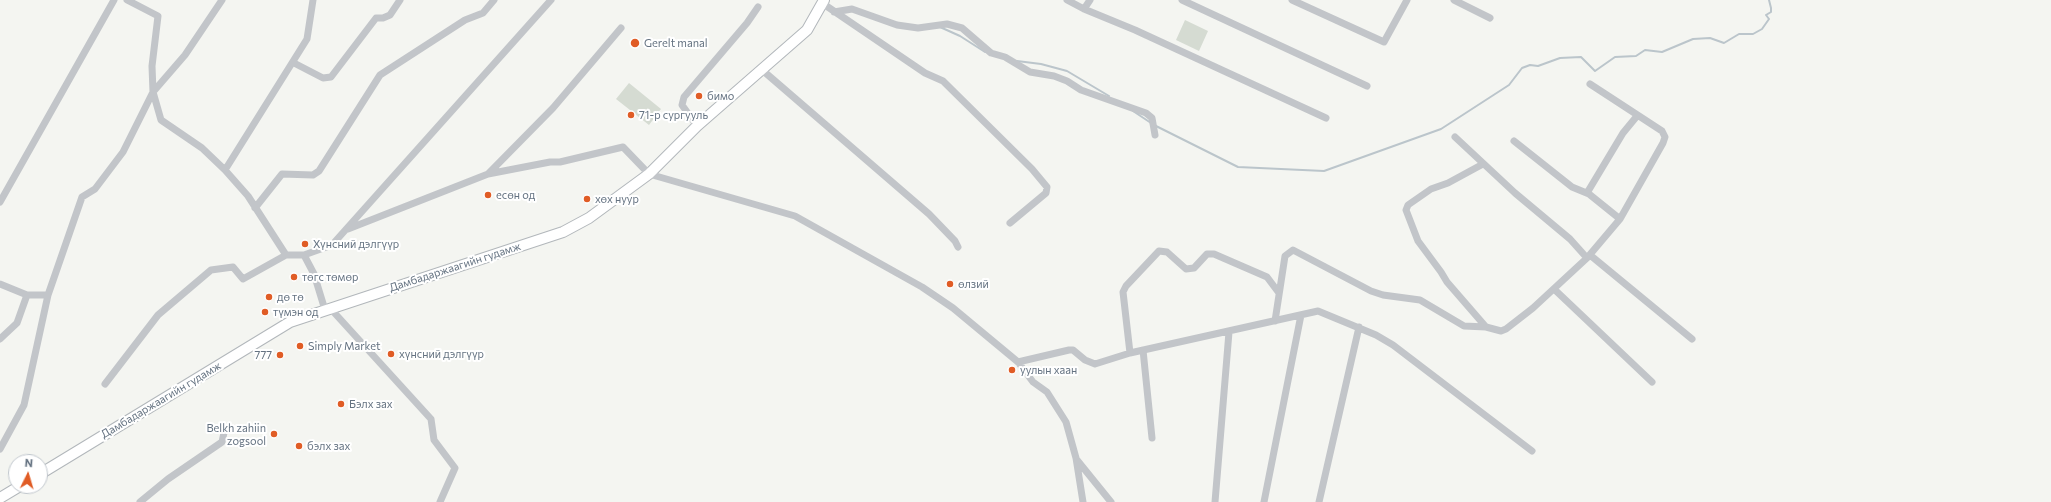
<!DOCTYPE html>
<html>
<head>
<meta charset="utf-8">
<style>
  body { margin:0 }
  #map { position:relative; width:2051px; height:502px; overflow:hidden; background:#f4f5f1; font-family:Commissioner,sans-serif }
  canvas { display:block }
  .north { position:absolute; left:8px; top:454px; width:40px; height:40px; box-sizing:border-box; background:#fff; border:1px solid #c1c7cd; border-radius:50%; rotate:5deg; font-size:11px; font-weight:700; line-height:16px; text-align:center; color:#647281 }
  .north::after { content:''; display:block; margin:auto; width:14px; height:18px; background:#e05c25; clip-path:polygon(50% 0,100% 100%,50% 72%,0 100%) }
</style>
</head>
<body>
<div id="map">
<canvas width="2051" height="502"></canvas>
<div class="north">N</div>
</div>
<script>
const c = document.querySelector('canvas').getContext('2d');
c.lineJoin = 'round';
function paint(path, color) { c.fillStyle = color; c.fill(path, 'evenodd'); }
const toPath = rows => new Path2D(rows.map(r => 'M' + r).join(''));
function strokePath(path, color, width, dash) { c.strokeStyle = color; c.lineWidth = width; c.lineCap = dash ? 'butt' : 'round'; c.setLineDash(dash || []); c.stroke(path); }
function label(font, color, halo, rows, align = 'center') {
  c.font = font + ' Commissioner,sans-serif'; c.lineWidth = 4; c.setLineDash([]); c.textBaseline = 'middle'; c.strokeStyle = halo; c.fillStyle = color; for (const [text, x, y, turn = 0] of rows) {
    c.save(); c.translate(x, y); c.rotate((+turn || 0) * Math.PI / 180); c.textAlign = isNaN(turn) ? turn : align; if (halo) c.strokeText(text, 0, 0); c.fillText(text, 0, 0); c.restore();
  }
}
paint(toPath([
  [1185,20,1208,31,1199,51,1176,40],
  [629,83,661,109,649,125,616,99]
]), '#d5dbd2');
strokePath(toPath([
  [940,27,960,36,985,52],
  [1017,61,1041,64,1067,71,1109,96],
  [1133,111,1151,123],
  [1156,126,1238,167,1324,171,1441,129,1509,85,1522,68,1530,65,1538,66,1560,58,1581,57,1595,71,1615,57,1636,56,1645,50,1662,52,1693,39,1710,38,1724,43,1739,34,1753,34,1762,29,1769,19,1766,15,1771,12,1771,8,1769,0]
]), '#bbc5cb', 2);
const secondary = toPath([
  [40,474,290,322,563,232,589,218,649,174,697,126,807,30,824,0],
  [0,498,20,486]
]);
strokePath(secondary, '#b2b7bb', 12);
strokePath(toPath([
  [127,0,158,16,152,66,153,92,161,120,202,148,225,170],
  [313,0,307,39,225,170,248,196,286,255,304,255,314,274,325,310],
  [1067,0,1084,9,1135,30,1326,118],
  [1182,0,1367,86],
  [1292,0,1384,42,1407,0],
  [1454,0,1490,18],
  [822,3,925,73,943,81,1032,169,1047,187,1046,193,1010,223],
  [1084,9,1090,0],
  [834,12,852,9,897,25,918,28,947,24,962,28,991,53,1005,57,1030,72,1054,76,1067,81,1081,90,1146,113,1152,118,1155,135],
  [294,63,323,78,331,77,376,18,383,18,390,15,400,0],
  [761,69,929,214,955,241,958,247],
  [697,126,682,105,684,97,747,23,758,7],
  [1455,137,1515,193,1570,239,1587,258],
  [1514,141,1572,187,1589,194,1620,219],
  [1483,164,1448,183,1431,189,1408,205,1406,210,1418,241,1441,272,1447,282,1486,327,1501,331,1506,329,1533,308,1587,258,1620,219,1663,143,1665,137,1662,131,1590,84],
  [488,174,550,162,560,162,623,147,649,174,795,216,922,287,953,308,1018,362,1033,382,1047,392,1066,422,1076,458,1083,502],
  [1587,193,1623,133,1637,116],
  [0,202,114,0],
  [255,208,282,174,313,175,319,171,380,75,465,20,483,13,494,0],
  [348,229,488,174,553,108,621,28],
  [304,255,332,245,551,0],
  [1590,255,1692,339],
  [0,284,27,295,48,295],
  [1554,289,1652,382],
  [330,308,431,419,434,440,455,468,440,502],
  [1275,321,1285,256,1293,250,1371,291,1383,295,1420,300,1464,326,1486,327],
  [0,339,17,323,27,295],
  [1143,350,1152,438],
  [1130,353,1123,292,1126,286,1159,251,1167,252,1186,269,1194,268,1207,254,1214,254,1267,277,1279,293],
  [1018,362,1069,350,1073,350,1085,360,1095,364,1130,353,1318,311,1376,335,1393,345,1532,451],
  [105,384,158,315,211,270,233,267,243,279,286,255],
  [0,449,24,405,48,295,82,197,95,189,123,152,153,92,185,55,222,0],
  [1077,460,1111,502],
  [140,502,168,479,222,442,225,428],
  [1215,502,1229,332],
  [1264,502,1301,315],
  [1319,502,1359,327]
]), '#c2c5c9', 7);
strokePath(secondary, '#fff', 10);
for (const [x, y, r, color] of [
  [635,43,5,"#e05c25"],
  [699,96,4,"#e05c25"],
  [631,115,4,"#e05c25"],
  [488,195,4,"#e05c25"],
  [587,199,4,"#e05c25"],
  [305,244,4,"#e05c25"],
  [294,277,4,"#e05c25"],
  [950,284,4,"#e05c25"],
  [269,297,4,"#e05c25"],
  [265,312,4,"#e05c25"],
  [300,346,4,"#e05c25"],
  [391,354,4,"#e05c25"],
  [280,355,4,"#e05c25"],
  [1012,370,4,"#e05c25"],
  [341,404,4,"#e05c25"],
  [274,434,4,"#e05c25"],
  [299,446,4,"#e05c25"]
]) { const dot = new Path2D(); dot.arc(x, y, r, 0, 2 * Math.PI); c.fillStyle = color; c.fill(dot); strokePath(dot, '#fff', 1.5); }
label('11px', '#647281', '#fff', [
  ["Gerelt manal",644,43],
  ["бимо",707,96],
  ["71-р сургууль",639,115],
  ["есөн од",496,195],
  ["хөх нуур",595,199],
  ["Хүнсний дэлгүүр",313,244],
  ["төгс төмөр",302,277],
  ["өлзий",958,284],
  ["дө тө",277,297],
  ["түмэн од",273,312],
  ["Simply Market",308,346],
  ["хүнсний дэлгүүр",399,354],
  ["777",272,355,"right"],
  ["уулын хаан",1020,370],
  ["Бэлх зах",349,404],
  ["Belkh zahiin",266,428,"right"],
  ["zogsool",266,441,"right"],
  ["бэлх зах",307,446]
], 'left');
label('11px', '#647281', '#fff', [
  ["Дамбадаржаагийн гудамж",455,267,-18],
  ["Дамбадаржаагийн гудамж",161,400,-31]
]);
</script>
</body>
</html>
